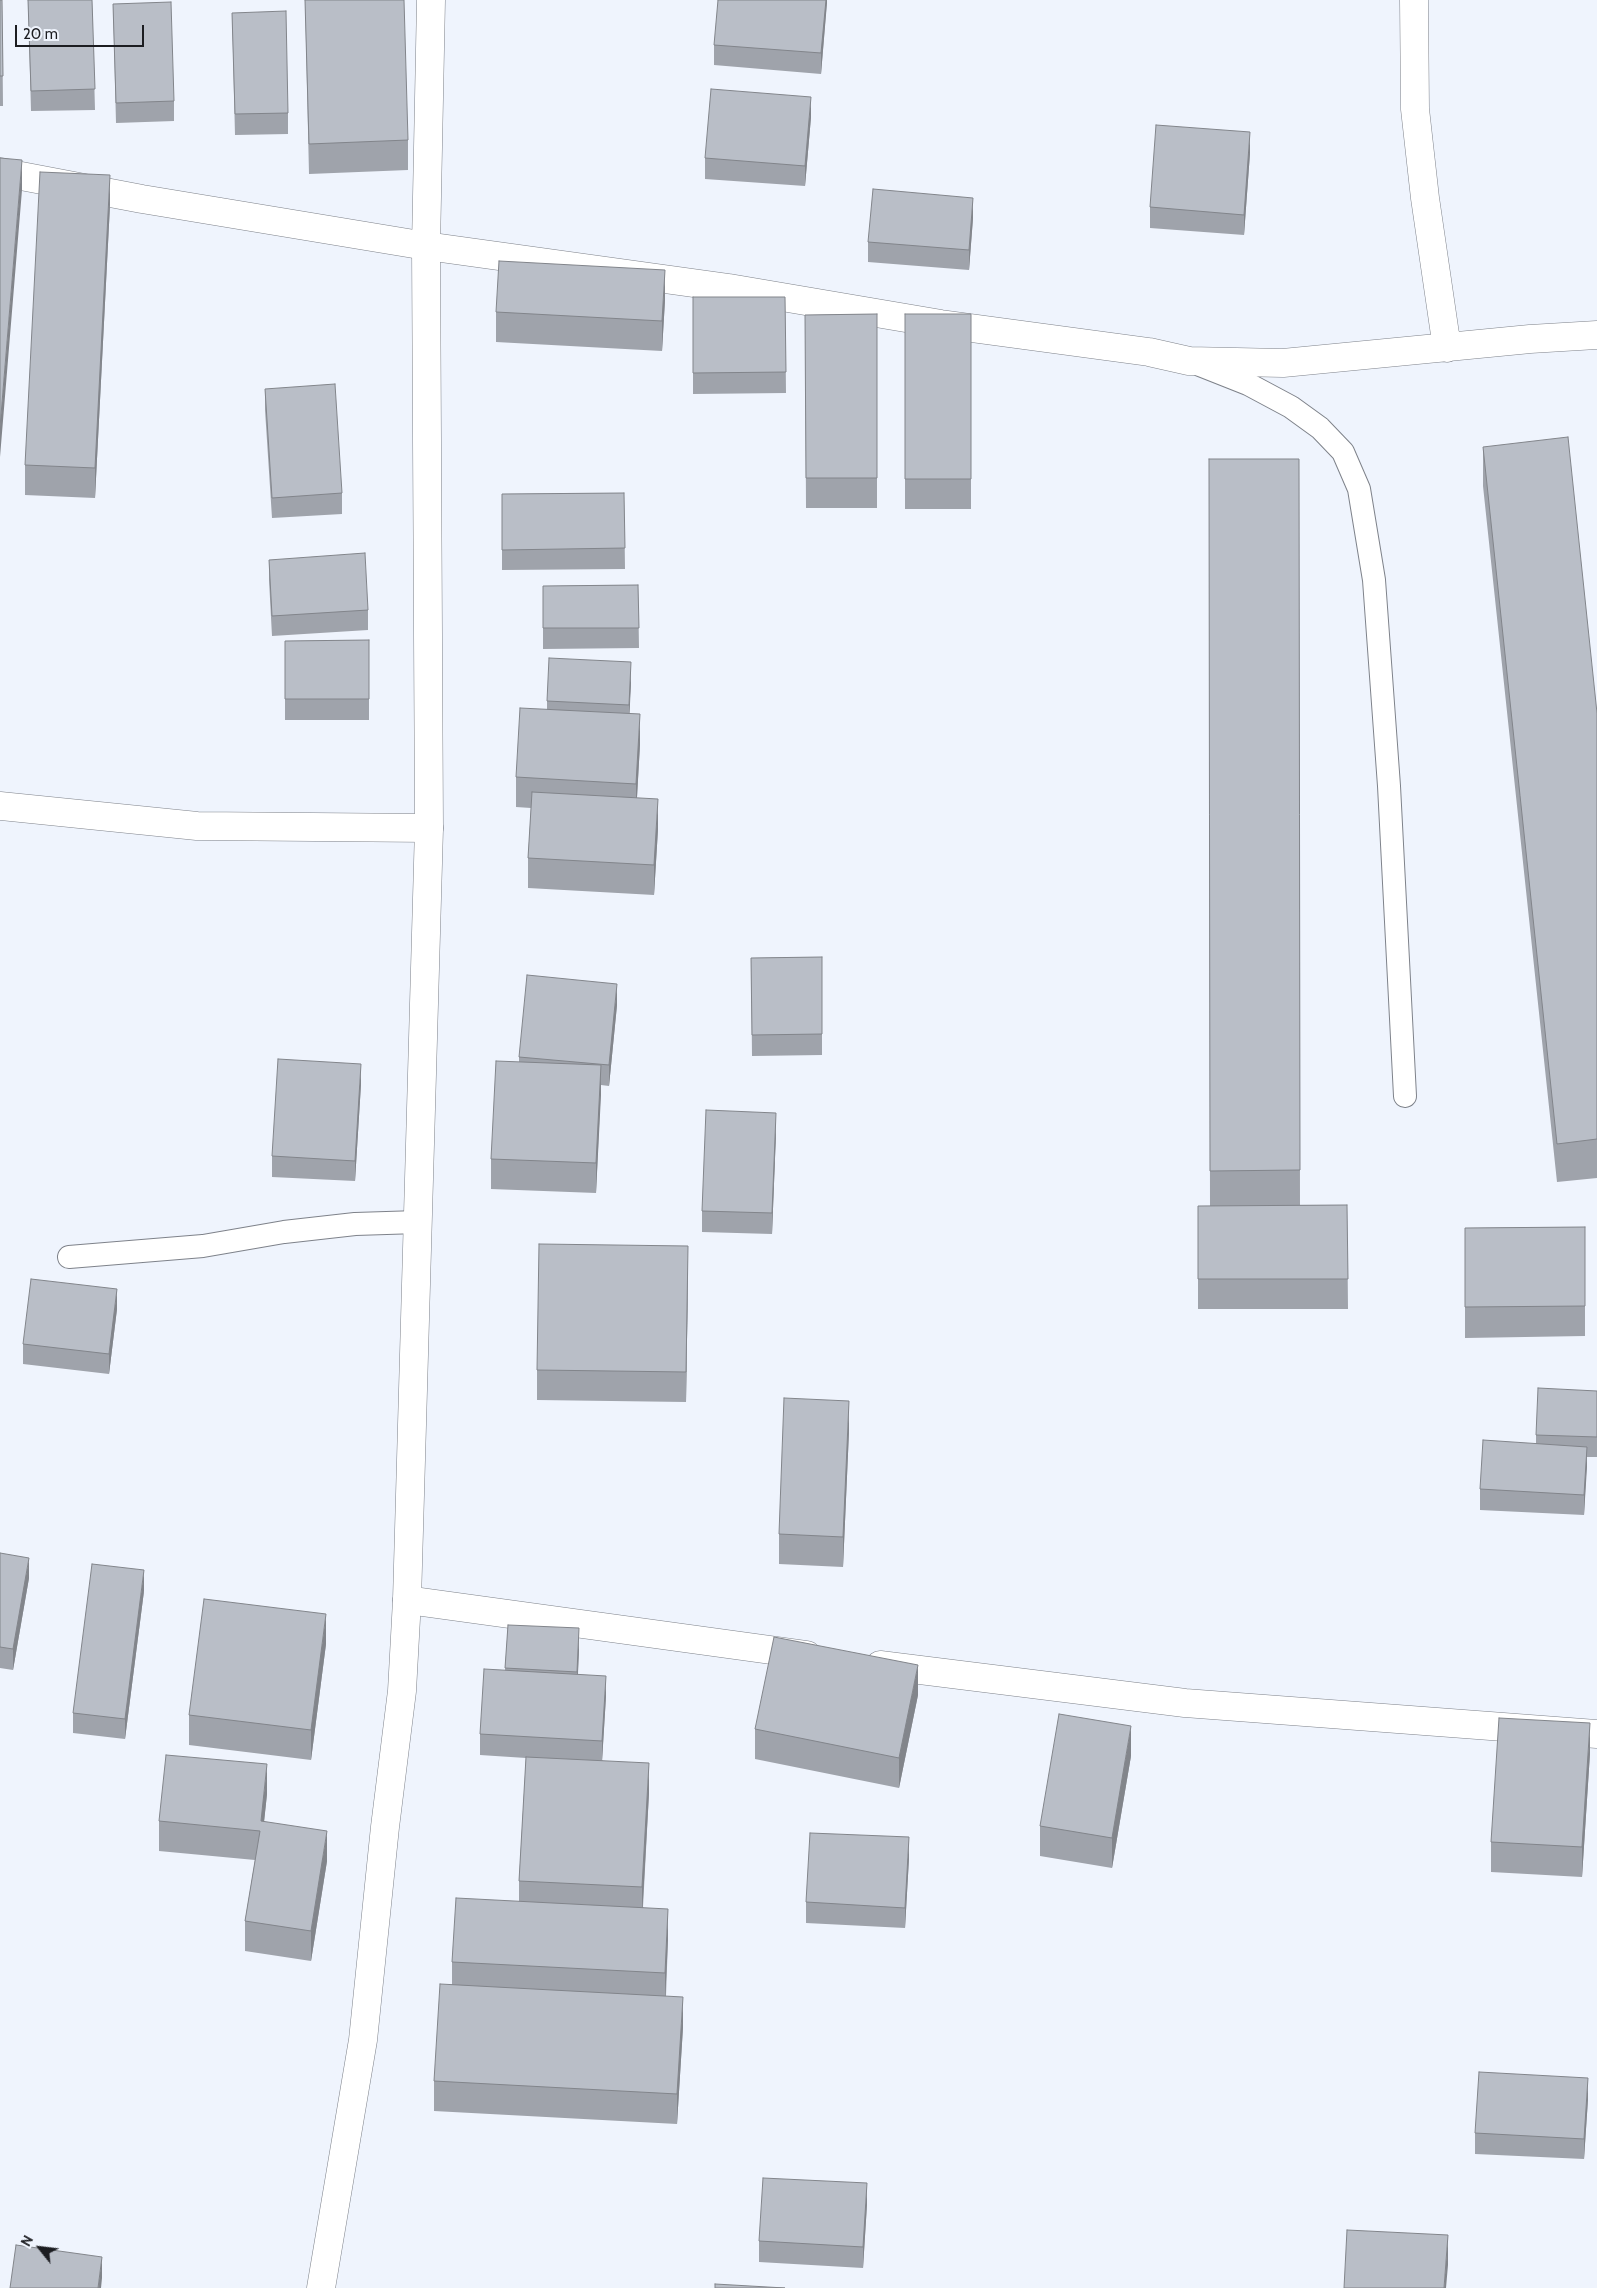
<!DOCTYPE html>
<html>
<head>
<meta charset="utf-8">
<style>
  body { margin:0 }
  #map { position:relative; width:1597px; height:2288px; overflow:hidden; background:#eff4fd; font-family:Cabin,sans-serif }
  canvas { display:block }
  .north { position:absolute; left:15px; top:2223px; width:50px; height:50px; -webkit-text-stroke:4px #eff4fd; paint-order:stroke; rotate:299deg; font-size:14px; font-weight:700; line-height:20px; text-align:center; color:#1c1d21 }
  .north::after { content:''; display:block; margin:auto; width:18px; height:22px; background:#1c1d21; clip-path:polygon(50% 0,100% 100%,50% 72%,0 100%) }
  .scale { position:absolute; left:15px; top:25px; width:129px; height:22px; box-sizing:border-box; border:2px solid #1c1d21; border-top:0; padding-left:6px; font-size:15px; line-height:18px; white-space:nowrap; color:#1c1d21; -webkit-text-stroke:4px #eff4fd; paint-order:stroke }
</style>
</head>
<body>
<div id="map">
<canvas width="1597" height="2288"></canvas>
<div class="north">N</div>
<div class="scale">20 m</div>
</div>
<script>
const c = document.querySelector('canvas').getContext('2d');
c.lineJoin = 'round';
const toPath = rows => new Path2D(rows.map(r => 'M' + r).join(''));
function strokePath(path, color, width, dash) { c.strokeStyle = color; c.lineWidth = width; c.lineCap = dash ? 'butt' : 'round'; c.setLineDash(dash || []); c.stroke(path); }
function paint(path, color) { c.fillStyle = color; c.fill(path, 'evenodd'); }
const lane = toPath([
  [1200,365,1248,384,1291,407,1320,428,1343,452,1359,489,1374,580,1389,786,1405,1096],
  [69,1257,203,1246,284,1232,355,1224,418,1222]
]);
const street = toPath([
  [1414,0,1415,109,1425,198,1447,348],
  [0,172,142,199,426,246,729,288,941,324,1149,352,1189,361,1283,363,1530,339,1597,335],
  [0,806,197,826,429,828],
  [407,1600,807,1655],
  [880,1665,1185,1703,1597,1734]
]);
const secondary = toPath([
  [321,2288,363,2040,385,1827,402,1691,407,1600,429,828,426,246,431,0]
]);
strokePath(lane, '#7e828a', 24);
strokePath(street, '#7e828a', 29);
strokePath(secondary, '#7e828a', 29);
strokePath(lane, '#fff', 22);
strokePath(street, '#fff', 28);
strokePath(secondary, '#fff', 28);
paint(toPath([
  [0,0,2,0,3,106,0,106],
  [28,0,92,0,95,110,31,111],
  [305,0,408,140,408,170,309,174],
  [827,0,821,74,714,65,714,45],
  [113,4,174,101,174,121,116,123],
  [232,13,288,113,288,134,235,135],
  [811,117,805,186,705,179,705,158],
  [1250,153,1244,235,1150,228,1150,207],
  [110,205,95,498,25,495,25,465],
  [973,218,969,270,868,262,868,242],
  [693,297,785,297,786,393,693,394],
  [665,300,662,351,496,342,496,312],
  [877,314,877,508,806,508,805,315],
  [905,314,971,314,971,509,905,509],
  [265,389,342,493,342,514,272,518,265,410],
  [1483,447,1597,713,1597,1178,1557,1182,1483,486],
  [1209,459,1299,459,1300,1205,1347,1205,1348,1309,1198,1309,1198,1206,1210,1206],
  [624,493,625,569,502,570,502,494],
  [269,560,368,610,368,630,272,636,269,580],
  [638,585,639,648,543,649,543,586],
  [369,640,369,720,285,720,285,641],
  [631,682,629,714,640,744,637,798,658,829,654,895,528,888,528,858,531,808,516,807,516,777,547,710,547,701],
  [822,957,822,1055,752,1056,751,958],
  [617,1005,609,1086,601,1085,596,1193,491,1189,491,1159,519,1062,519,1057],
  [361,1084,355,1181,272,1177,272,1156],
  [776,1133,772,1234,702,1232,702,1211],
  [1585,1227,1585,1336,1465,1338,1465,1228],
  [688,1276,686,1402,537,1400,537,1370],
  [117,1309,109,1374,23,1364,23,1344],
  [1597,1391,1597,1457,1587,1457,1584,1515,1480,1510,1480,1489,1536,1444,1536,1435],
  [849,1431,843,1567,779,1564,779,1534],
  [0,1553,29,1578,13,1670,0,1668],
  [144,1591,125,1739,73,1733,73,1713],
  [508,1625,579,1649,578,1674,606,1696,602,1760,649,1793,643,1907,668,1939,666,1996,683,2027,677,2124,434,2111,434,2081,452,1985,452,1962,519,1901,519,1881,526,1758,480,1755,480,1734,505,1670],
  [326,1644,311,1760,189,1745,189,1715],
  [918,1695,899,1788,755,1759,755,1729],
  [1590,1753,1582,1877,1491,1872,1491,1842],
  [1131,1756,1112,1868,1040,1856,1040,1826],
  [267,1794,264,1821,327,1861,311,1961,245,1951,245,1921,255,1860,159,1851,159,1821],
  [909,1858,905,1928,806,1923,806,1902],
  [1588,2099,1584,2159,1475,2154,1475,2133],
  [867,2204,863,2268,759,2262,759,2241]
]), '#9fa3ab');
paint(toPath([
  [826,0,827,0,827,3,821,74,821,53],
  [811,97,811,117,805,186,805,166],
  [1250,132,1250,153,1244,235,1244,215],
  [22,160,22,190,0,457,0,427],
  [110,175,110,205,95,498,95,468],
  [973,198,973,218,969,270,969,250],
  [665,270,665,300,662,351,662,321],
  [631,662,631,682,629,726,629,705],
  [640,714,640,744,636,814,636,784],
  [658,799,658,829,654,895,654,865],
  [617,984,617,1005,609,1086,609,1065],
  [361,1064,361,1084,355,1181,355,1161],
  [601,1065,601,1095,596,1193,596,1163],
  [776,1113,776,1133,772,1234,772,1213],
  [688,1246,688,1276,686,1402,686,1372],
  [117,1289,117,1309,109,1374,109,1354],
  [849,1401,849,1431,843,1567,843,1537],
  [1587,1447,1587,1467,1584,1515,1584,1495],
  [29,1558,29,1578,13,1670,13,1649],
  [144,1570,144,1591,125,1739,125,1719],
  [326,1614,326,1644,311,1760,311,1730],
  [579,1628,579,1649,577,1692,577,1672],
  [918,1665,918,1695,899,1788,899,1758],
  [606,1676,606,1696,602,1762,602,1741],
  [1590,1723,1590,1753,1582,1877,1582,1847],
  [1131,1726,1131,1756,1112,1868,1112,1838],
  [649,1763,649,1793,642,1917,642,1887],
  [267,1764,267,1794,261,1851,261,1821],
  [327,1831,327,1861,311,1961,311,1931],
  [909,1837,909,1858,905,1928,905,1908],
  [668,1909,668,1939,665,2003,665,1973],
  [683,1997,683,2027,677,2124,677,2094],
  [1588,2078,1588,2099,1584,2159,1584,2139],
  [867,2183,867,2204,863,2268,863,2247],
  [1448,2235,1448,2265,1446,2288,1444,2288],
  [102,2257,102,2278,101,2288,98,2288]
]), '#82858b');
const building = toPath([
  [0,0,2,0,3,76,0,76,0,0],
  [28,0,92,0,95,89,31,91,28,0],
  [305,0,404,0,408,140,309,144,305,0],
  [718,0,826,0,821,53,714,45,718,0],
  [171,2,174,101,116,103,113,4,171,2],
  [286,11,288,113,235,114,232,13,286,11],
  [711,89,811,97,805,166,705,158,711,89],
  [1156,125,1250,132,1244,215,1150,207,1156,125],
  [0,158,22,160,0,427,0,158],
  [40,172,110,175,95,468,25,465,40,172],
  [873,189,973,198,969,250,868,242,873,189],
  [499,261,665,270,662,321,496,312,499,261],
  [693,297,785,297,786,372,693,373,693,297],
  [877,314,877,478,806,478,805,315,877,314],
  [905,314,971,314,971,479,905,479,905,314],
  [335,384,342,493,272,498,265,389,335,384],
  [1568,437,1597,713,1597,1139,1557,1144,1483,447,1568,437],
  [1209,459,1299,459,1300,1170,1210,1171,1209,459],
  [624,493,625,548,502,550,502,494,624,493],
  [365,553,368,610,272,616,269,560,365,553],
  [638,585,639,628,543,628,543,586,638,585],
  [369,640,369,699,285,699,285,641,369,640],
  [549,658,631,662,629,705,547,701,549,658],
  [520,708,640,714,636,784,516,777,520,708],
  [532,792,658,799,654,865,528,858,532,792],
  [822,957,822,1034,752,1035,751,958,822,957],
  [527,975,617,984,609,1065,519,1057,527,975],
  [278,1059,361,1064,355,1161,272,1156,278,1059],
  [496,1061,601,1065,596,1163,491,1159,496,1061],
  [706,1110,776,1113,772,1213,702,1211,706,1110],
  [1347,1205,1348,1279,1198,1279,1198,1206,1347,1205],
  [1585,1227,1585,1306,1465,1307,1465,1228,1585,1227],
  [539,1244,688,1246,686,1372,537,1370,539,1244],
  [31,1279,117,1289,109,1354,23,1344,31,1279],
  [1538,1388,1597,1391,1597,1437,1536,1435,1538,1388],
  [784,1398,849,1401,843,1537,779,1534,784,1398],
  [1483,1440,1587,1447,1584,1495,1480,1489,1483,1440],
  [0,1553,29,1558,13,1649,0,1647,0,1553],
  [92,1564,144,1570,125,1719,73,1713,92,1564],
  [204,1599,326,1614,311,1730,189,1715,204,1599],
  [508,1625,579,1628,577,1672,505,1668,508,1625],
  [774,1637,918,1665,899,1758,755,1729,774,1637],
  [484,1669,606,1676,602,1741,480,1734,484,1669],
  [1059,1714,1131,1726,1112,1838,1040,1826,1059,1714],
  [1499,1718,1590,1723,1582,1847,1491,1842,1499,1718],
  [166,1755,267,1764,261,1821,327,1831,311,1931,245,1921,260,1831,159,1821,166,1755],
  [526,1757,649,1763,642,1887,519,1881,526,1757],
  [810,1833,909,1837,905,1908,806,1902,810,1833],
  [456,1898,668,1909,665,1973,452,1962,456,1898],
  [440,1984,683,1997,677,2094,434,2081,440,1984],
  [1479,2072,1588,2078,1584,2139,1475,2133,1479,2072],
  [763,2178,867,2183,863,2247,759,2241,763,2178],
  [1347,2230,1448,2235,1444,2288,1344,2288,1347,2230],
  [16,2245,102,2257,98,2288,10,2288,16,2245],
  [715,2284,785,2288,715,2288,715,2284]
]);
paint(building, '#b9bec7');
strokePath(building, '#82858b', 1);
</script>
</body>
</html>
